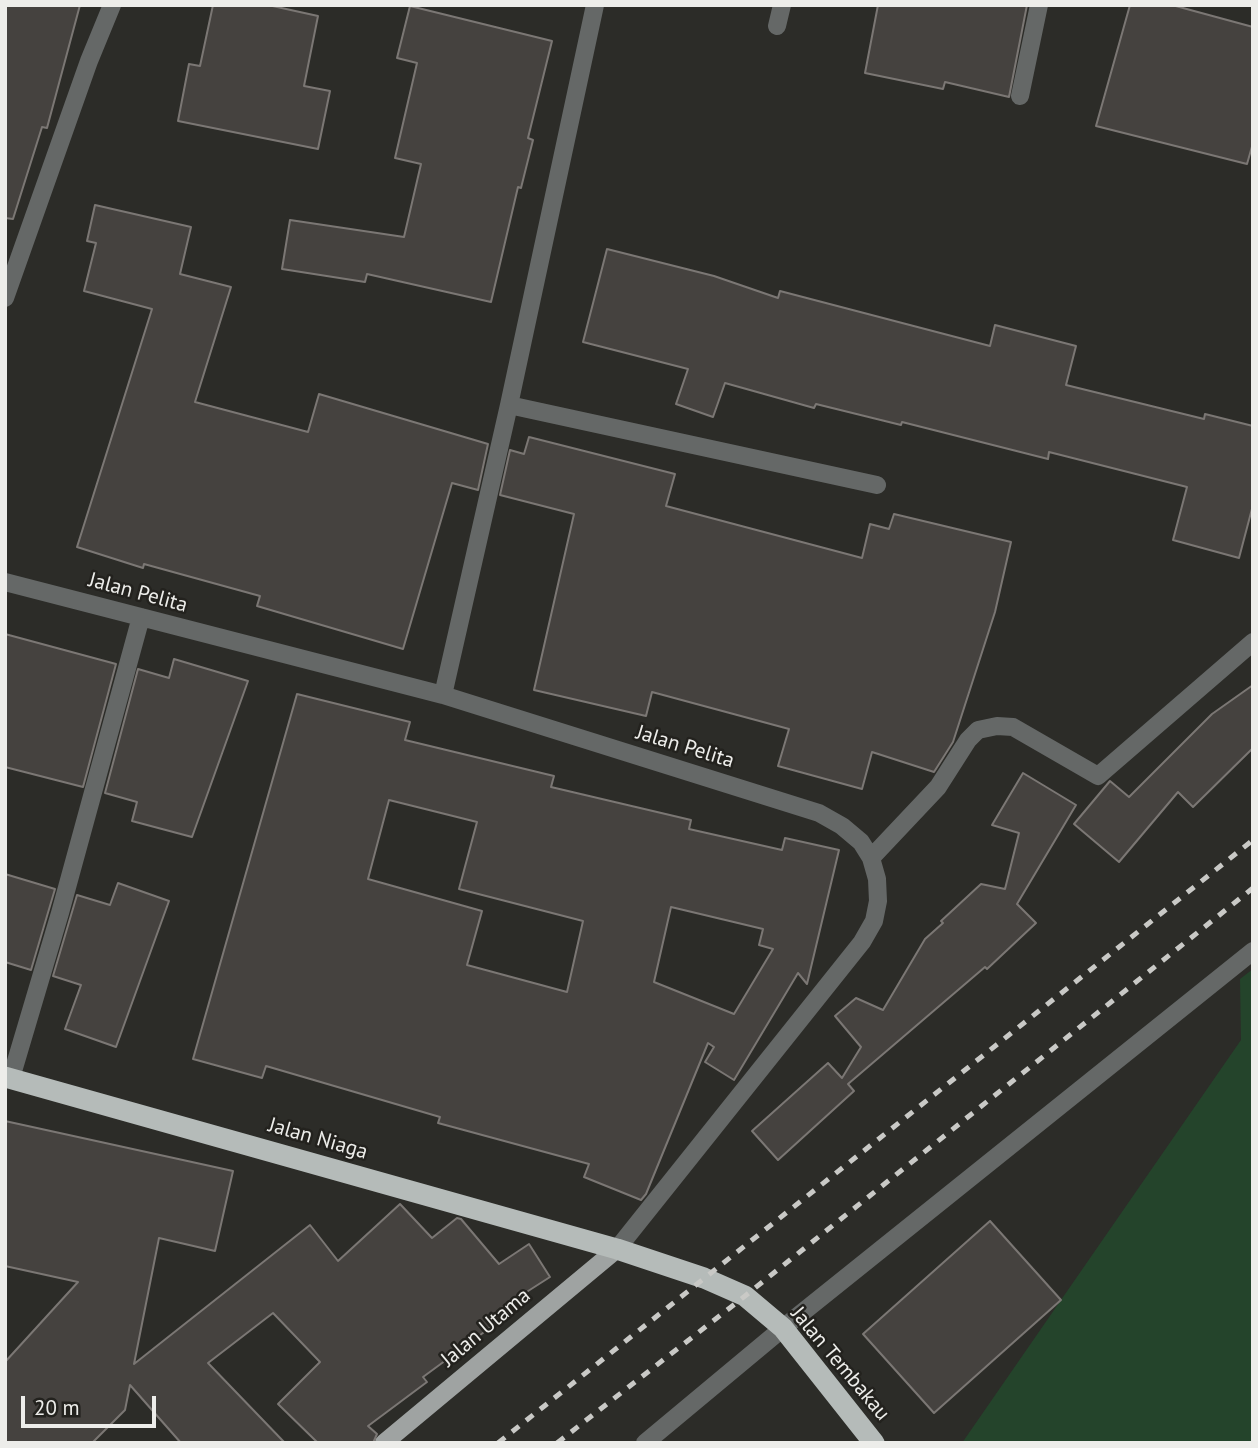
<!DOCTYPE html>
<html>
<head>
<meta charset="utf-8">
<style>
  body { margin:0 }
  #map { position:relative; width:1258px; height:1448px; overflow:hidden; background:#2c2c28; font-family:"PT Sans",sans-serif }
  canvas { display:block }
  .frame { position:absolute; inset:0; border:7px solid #ededea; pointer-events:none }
  .scale { position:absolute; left:21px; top:1396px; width:135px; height:32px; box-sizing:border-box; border:4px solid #ededea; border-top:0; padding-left:9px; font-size:21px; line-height:24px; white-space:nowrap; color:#ededea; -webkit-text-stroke:5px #23221e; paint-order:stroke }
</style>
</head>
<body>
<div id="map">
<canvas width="1258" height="1448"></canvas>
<div class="frame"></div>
<div class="scale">20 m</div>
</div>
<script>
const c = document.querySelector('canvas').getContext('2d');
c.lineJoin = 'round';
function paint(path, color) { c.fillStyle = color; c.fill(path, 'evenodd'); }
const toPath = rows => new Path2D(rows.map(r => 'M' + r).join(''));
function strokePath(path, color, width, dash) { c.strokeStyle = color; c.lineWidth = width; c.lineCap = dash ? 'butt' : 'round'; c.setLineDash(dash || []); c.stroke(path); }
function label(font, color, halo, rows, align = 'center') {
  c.font = font + ' "PT Sans",sans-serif'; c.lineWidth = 5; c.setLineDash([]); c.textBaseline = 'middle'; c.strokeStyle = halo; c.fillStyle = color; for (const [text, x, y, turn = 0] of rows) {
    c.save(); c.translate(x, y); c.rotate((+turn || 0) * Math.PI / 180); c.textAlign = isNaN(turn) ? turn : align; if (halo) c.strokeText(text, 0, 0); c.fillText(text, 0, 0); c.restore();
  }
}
paint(toPath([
  [1253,969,1253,1443,962,1443,1241,1040,1240,979]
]), '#24442b');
const building = toPath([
  [5,5,80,5,47,128,42,127,13,219,5,218,5,5],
  [213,5,268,5,318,16,304,86,330,91,318,149,178,121,189,64,200,66,213,5],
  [878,5,1027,5,1009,97,945,82,943,89,865,73,878,5],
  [1130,5,1172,5,1253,27,1253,143,1247,164,1096,126,1130,5],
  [410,6,552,41,528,138,533,140,521,188,518,187,491,302,367,274,365,282,282,269,290,220,404,237,421,164,395,158,417,63,397,58,410,6],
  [95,205,191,227,180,274,231,287,195,402,308,432,319,394,488,444,478,490,452,483,403,649,257,606,260,596,144,564,143,568,77,547,152,309,84,291,96,243,87,241,95,205],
  [607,249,714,276,778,298,780,291,990,346,995,325,1076,346,1066,385,1204,419,1205,414,1253,426,1253,505,1239,558,1173,540,1187,487,1049,452,1048,459,902,422,901,425,816,404,814,408,725,383,713,417,676,404,688,369,583,342,607,249],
  [529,437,675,474,666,506,862,558,870,524,889,529,894,514,1011,542,995,612,953,742,934,772,872,752,862,789,778,766,789,729,652,692,646,716,534,690,574,514,500,495,510,450,524,454,529,437],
  [5,634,116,664,83,787,5,767,5,634],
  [174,659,248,681,192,837,132,821,137,802,105,793,138,669,169,678,174,659],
  [1253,685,1253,748,1193,807,1178,792,1119,862,1074,824,1110,781,1129,797,1212,714,1253,685],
  [297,694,410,722,405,740,554,776,551,787,691,820,689,829,782,850,785,838,839,850,807,984,798,973,734,1080,705,1062,714,1047,708,1043,646,1194,641,1200,584,1177,589,1164,438,1123,440,1117,266,1066,262,1078,193,1059,297,694],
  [389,800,477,822,459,889,583,921,567,992,467,965,482,911,368,879,389,800],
  [671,907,763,929,759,945,773,949,734,1014,654,982,671,907],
  [1023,773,1076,805,1017,904,1036,923,987,969,985,967,848,1084,854,1091,778,1160,752,1131,828,1063,842,1078,861,1047,835,1016,856,998,883,1010,925,939,943,923,941,921,981,884,1005,889,1019,833,992,825,1023,773],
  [5,874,55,889,31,970,5,962,5,874],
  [118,883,169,901,116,1047,65,1029,81,985,53,976,77,895,110,905,118,883],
  [5,1121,233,1171,215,1251,159,1238,134,1364,310,1225,338,1261,400,1204,432,1238,457,1218,461,1219,499,1264,529,1244,550,1277,500,1309,506,1316,423,1377,427,1382,368,1426,377,1434,373,1443,318,1443,278,1404,320,1362,273,1313,208,1363,285,1443,181,1443,130,1385,125,1410,92,1443,5,1443,5,1362,78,1282,5,1266,5,1121],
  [990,1221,1061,1300,934,1413,863,1334,990,1221]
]);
paint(building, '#45423f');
strokePath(building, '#7b7774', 2);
strokePath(toPath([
  [777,26,782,5],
  [1020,96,1039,5],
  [5,298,89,61,112,5],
  [509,405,877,485],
  [5,582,443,695,819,813,842,826,861,842,871,858,877,879,878,901,874,921,862,942,617,1249],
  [443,695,509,405,595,5],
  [871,858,938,787,968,740,978,730,997,726,1013,727,1098,776,1253,642],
  [11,1078,60,913,141,617],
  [645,1443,783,1328,1253,951]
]), '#656867', 18);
strokePath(toPath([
  [384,1443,617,1249]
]), '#9fa3a2', 18);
strokePath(toPath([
  [5,1077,617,1249,704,1278,745,1296,783,1328,874,1443]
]), '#b5bbb9', 21);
strokePath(toPath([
  [498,1443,1253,840],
  [557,1443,745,1296,1253,888]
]), '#c9c9c6', 5, [9, 9]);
label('21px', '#ededea', '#23221e', [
  ["Jalan Pelita",138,593,15],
  ["Jalan Pelita",685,747,17],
  ["Jalan Niaga",318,1139,16],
  ["Jalan Utama",486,1328,-40],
  ["Jalan Tembakau",840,1364,50]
]);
</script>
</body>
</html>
